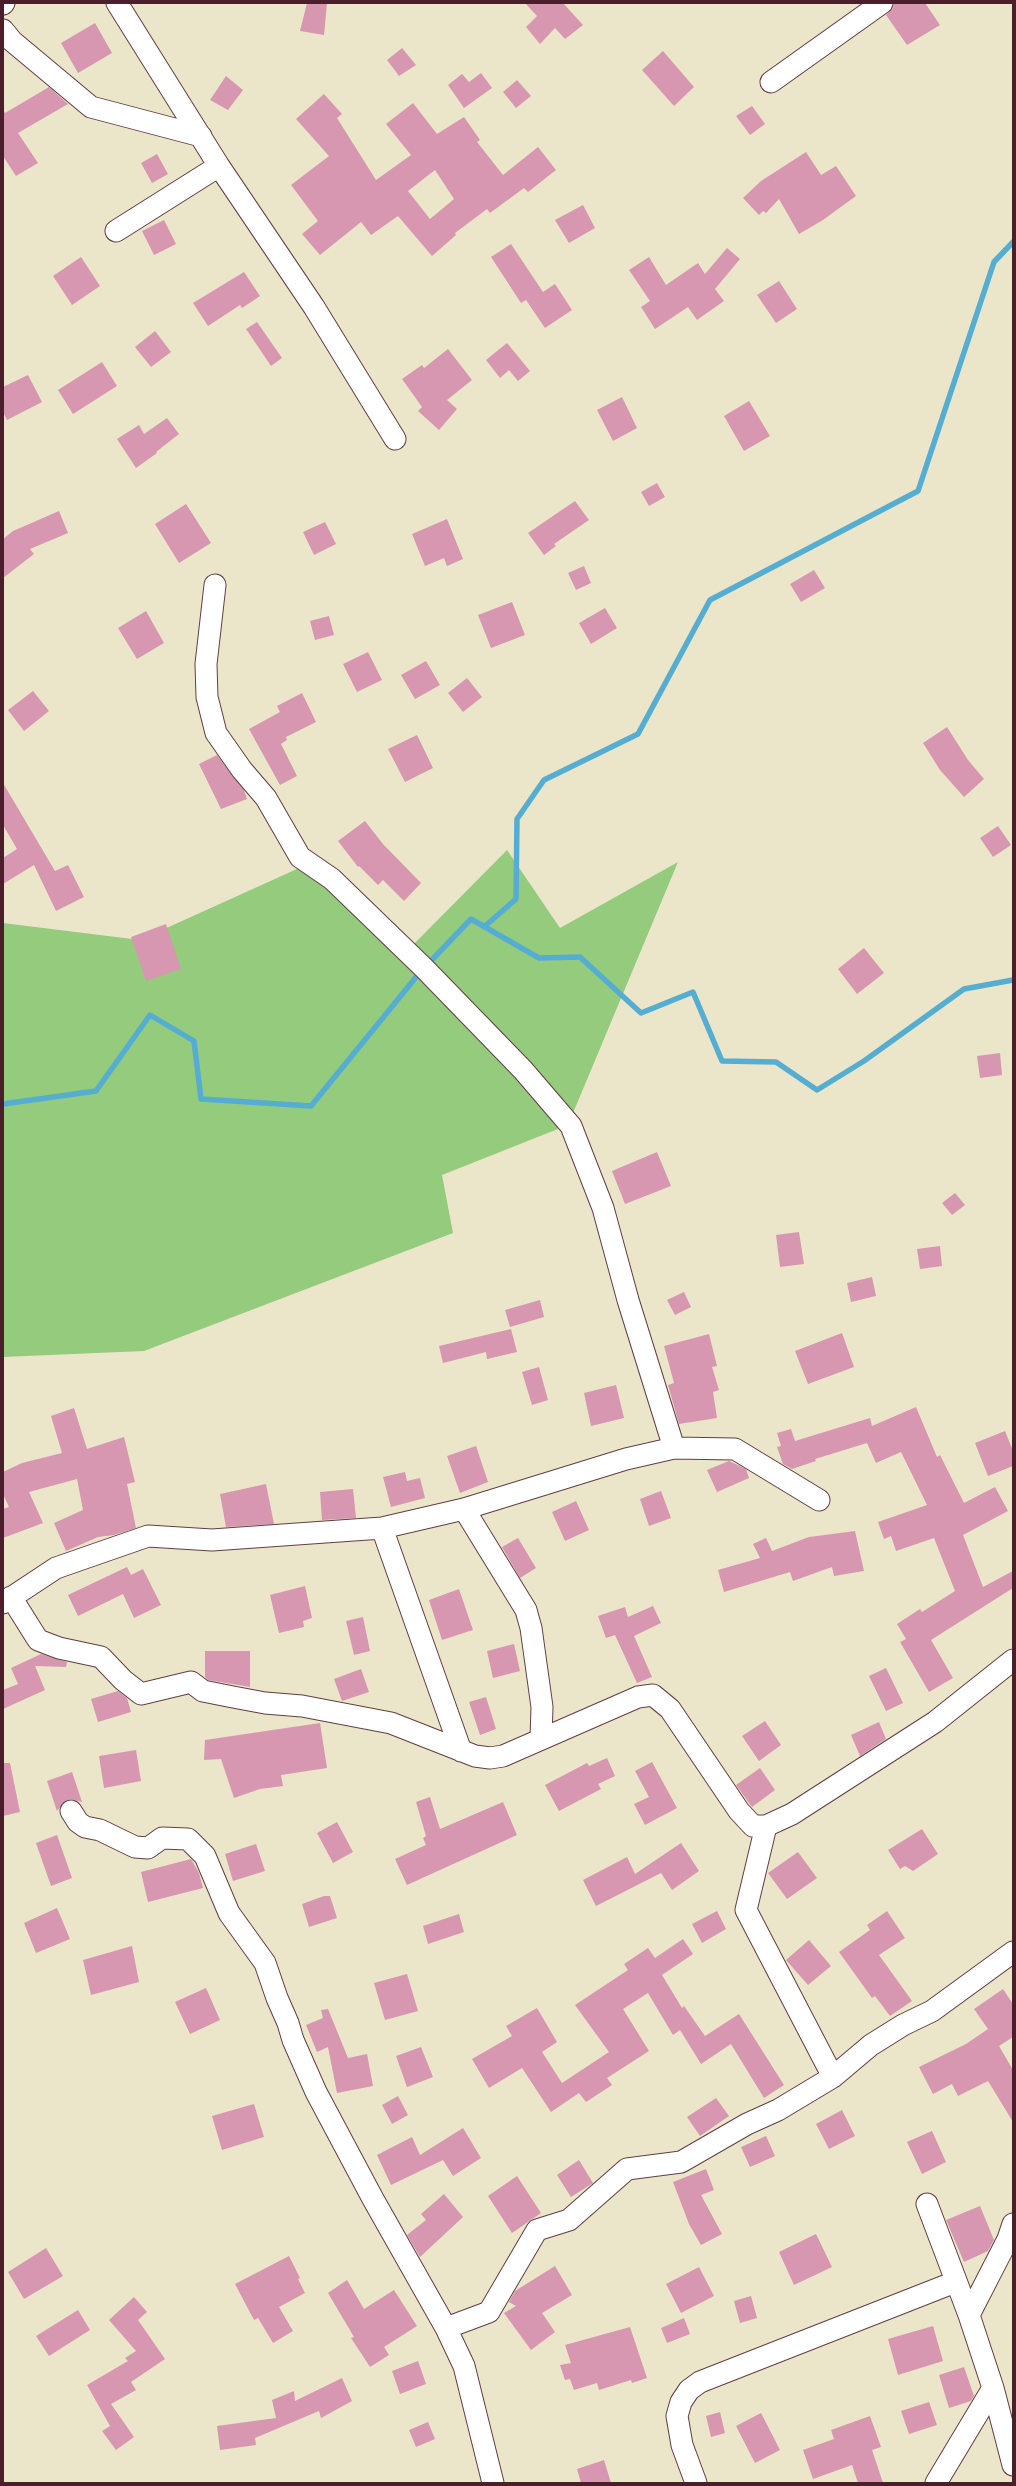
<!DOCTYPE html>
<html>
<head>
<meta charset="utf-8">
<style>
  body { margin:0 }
  #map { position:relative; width:1016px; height:2486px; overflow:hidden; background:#ebe6ca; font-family:Caveat,sans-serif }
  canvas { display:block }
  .frame { position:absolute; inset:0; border:4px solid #4a1f2b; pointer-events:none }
</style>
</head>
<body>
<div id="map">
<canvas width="1016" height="2486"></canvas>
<div class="frame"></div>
</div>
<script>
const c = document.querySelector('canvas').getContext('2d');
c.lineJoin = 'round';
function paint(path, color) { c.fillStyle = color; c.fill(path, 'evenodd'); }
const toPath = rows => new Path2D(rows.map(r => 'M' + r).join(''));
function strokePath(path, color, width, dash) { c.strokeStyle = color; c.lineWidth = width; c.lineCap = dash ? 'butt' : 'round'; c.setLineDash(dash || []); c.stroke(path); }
paint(toPath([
  [507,850,560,928,678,862,568,1125,442,1175,453,1233,144,1351,3,1357,3,923,140,940,308,864,403,955]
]), '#94cb7d');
strokePath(toPath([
  [484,927,516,899,517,819,544,780,638,734,710,600,918,491,994,262,1013,242],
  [427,965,471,919,539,958,580,957,641,1013,693,992,722,1061,776,1062,817,1090,864,1061,964,989,1013,980],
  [3,1104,96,1091,150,1015,194,1041,201,1099,311,1106,421,971]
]), '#55aed2', 5.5);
paint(toPath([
  [307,3,327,3,324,35,300,31],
  [525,3,563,3,583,25,565,39,555,28,540,44,526,27,537,16],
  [894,3,925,3,940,25,907,45,886,15,893,8],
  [95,23,112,53,78,73,61,43],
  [402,48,416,65,399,76,387,60],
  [663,51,694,87,674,106,642,70],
  [481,73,492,88,464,108,448,85,462,74,469,82],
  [226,76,243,90,228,110,210,100],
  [517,80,531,96,516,108,503,92],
  [49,87,68,104,18,133,38,163,16,176,3,156,3,109,5,113],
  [324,94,342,114,337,118,376,180,411,155,386,124,413,103,437,134,464,117,480,140,477,142,503,175,538,147,556,170,528,192,524,188,490,213,487,209,455,233,456,235,432,256,398,216,371,235,361,222,320,255,302,234,318,221,291,185,329,156,296,119],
  [435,170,454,199,430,219,408,191],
  [752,106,765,124,750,135,736,116],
  [806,152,821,175,836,166,856,196,823,220,799,234,779,199,766,213,763,211,759,215,743,198,761,181],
  [157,154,168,174,152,183,141,163],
  [583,205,595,228,569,243,555,220],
  [164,220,176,244,154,255,142,231],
  [511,244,543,292,555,284,572,310,545,328,526,300,521,303,491,257],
  [727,248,740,259,715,289,724,301,697,320,688,307,655,329,641,307,650,301,629,270,649,257,666,285,698,263,705,274],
  [81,257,100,286,72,305,53,276],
  [244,272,260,296,242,308,240,305,208,326,193,303],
  [779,281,797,309,776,323,757,295],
  [257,322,282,358,271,366,246,329],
  [155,331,171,352,151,367,135,347],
  [507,343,530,371,518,381,509,370,500,378,486,360],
  [448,349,472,380,447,400,457,409,439,430,418,411,422,407,402,379,422,365,424,368],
  [102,362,117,386,73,414,58,390],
  [28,375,42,402,7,420,3,412,3,387],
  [622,397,637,428,613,441,597,410],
  [749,401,770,436,744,451,724,416],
  [167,418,179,434,156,452,157,453,136,468,117,439,139,425,144,434],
  [657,483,665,497,649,506,641,492],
  [575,501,589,520,554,544,556,546,544,555,528,533],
  [186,504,211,543,179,563,155,524],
  [59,511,68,533,30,549,34,554,3,578,3,539,13,531],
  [447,519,463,559,447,566,444,558,425,566,412,534],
  [325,522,336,544,314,555,303,532],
  [584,566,591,583,576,590,568,573],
  [814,570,825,588,801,602,790,584],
  [512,602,525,635,491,648,478,615],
  [605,608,617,628,591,644,579,623],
  [146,611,164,643,137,659,118,628],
  [329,616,334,635,315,640,310,621],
  [368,652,382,680,357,692,343,664],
  [426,661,440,685,415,699,401,675],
  [467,678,482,697,463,712,448,693],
  [33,691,49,711,24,731,8,710],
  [302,693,316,722,286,737,287,740,281,744,297,776,280,785,249,729,280,712,277,706],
  [947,727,968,760,984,779,964,797,940,770,923,743],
  [417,735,433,768,405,782,388,749],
  [217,755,244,790,247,799,221,809,199,764],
  [3,783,55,871,68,865,84,897,56,911,34,865,3,884,3,858,17,849,3,825],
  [365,821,383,844,421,883,404,901,383,880,378,885,359,866,358,867,338,841],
  [998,826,1011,845,993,857,980,838],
  [166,924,181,969,146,981,131,937],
  [864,948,884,973,857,994,838,969],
  [1000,1053,1002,1075,980,1078,977,1056],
  [657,1152,671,1186,625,1204,612,1171],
  [955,1193,965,1205,952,1215,942,1203],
  [799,1232,804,1264,780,1267,776,1235],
  [940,1246,942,1266,920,1269,917,1249],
  [872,1277,876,1296,851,1302,847,1283],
  [684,1292,691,1307,675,1315,667,1300],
  [540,1300,544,1317,510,1327,505,1310],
  [511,1329,517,1352,487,1359,486,1352,443,1363,439,1346],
  [842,1333,854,1367,808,1384,795,1351],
  [709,1334,717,1366,712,1367,719,1390,713,1392,717,1418,679,1424,668,1385,674,1383,664,1346],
  [539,1367,548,1400,532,1405,522,1372],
  [616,1385,624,1418,591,1426,584,1393],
  [916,1407,937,1457,940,1455,964,1503,995,1487,1008,1511,963,1535,983,1587,1013,1571,1013,1588,931,1640,953,1678,929,1692,900,1642,906,1639,897,1624,920,1609,922,1612,955,1591,934,1538,896,1551,891,1536,884,1539,878,1522,927,1505,901,1452,876,1463,867,1443,815,1459,816,1461,792,1469,783,1464,777,1447,781,1446,777,1433,791,1429,795,1441,870,1418,872,1426],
  [74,1408,87,1449,124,1437,135,1482,127,1484,136,1528,114,1535,98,1537,66,1551,54,1523,83,1510,77,1479,29,1492,43,1523,3,1538,3,1509,9,1507,3,1494,3,1472,22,1463,62,1453,51,1416],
  [1005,1431,1013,1451,1013,1466,988,1476,975,1443],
  [476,1446,488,1482,460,1493,447,1456],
  [729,1461,746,1469,749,1478,717,1492,707,1470],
  [405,1472,407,1481,420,1478,425,1498,391,1507,383,1477],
  [266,1484,274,1524,226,1527,220,1494],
  [353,1489,356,1518,322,1520,320,1492],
  [661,1491,671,1518,649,1526,640,1499],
  [576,1501,589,1530,565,1541,552,1512],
  [855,1531,864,1571,834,1576,832,1567,793,1581,790,1572,724,1592,718,1570,760,1558,753,1544,766,1538,772,1551,809,1537],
  [518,1538,536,1568,520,1578,502,1547],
  [127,1567,131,1575,143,1569,161,1605,134,1618,123,1594,78,1616,68,1595],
  [305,1586,312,1618,303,1621,304,1627,279,1633,270,1595],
  [459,1589,473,1630,442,1640,429,1600],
  [653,1606,661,1623,634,1636,652,1677,637,1683,615,1635,606,1638,598,1616,625,1607,628,1617],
  [363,1617,370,1651,354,1655,346,1621],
  [514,1644,520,1671,493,1678,487,1651],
  [205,1651,250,1651,250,1687,208,1680,205,1677],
  [41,1654,67,1662,66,1667,35,1666,45,1690,3,1709,3,1690,18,1684,11,1668],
  [886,1668,903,1703,886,1711,869,1676],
  [361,1669,369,1692,342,1701,334,1679],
  [118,1691,127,1698,131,1712,98,1722,91,1699],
  [486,1697,496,1729,480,1735,469,1702],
  [765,1721,781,1745,759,1761,742,1736],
  [879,1722,886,1739,860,1756,851,1735],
  [320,1723,327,1768,281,1775,283,1786,260,1789,234,1798,221,1759,204,1760,205,1740],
  [136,1750,141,1781,104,1788,99,1756],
  [607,1758,615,1776,598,1784,601,1789,559,1811,545,1785,587,1763,589,1766],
  [652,1762,677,1808,645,1825,634,1804,649,1797,635,1771],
  [3,1763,10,1763,20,1812,3,1816],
  [760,1768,775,1790,752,1807,736,1785],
  [72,1772,82,1802,71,1799,65,1801,57,1811,47,1781],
  [430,1797,440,1829,503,1802,517,1835,407,1885,395,1859,426,1845,423,1838,426,1836,416,1802],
  [337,1822,353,1852,333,1863,317,1833],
  [922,1829,938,1854,913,1871,905,1866,900,1869,888,1850],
  [57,1835,72,1878,51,1886,36,1843],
  [681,1843,699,1871,672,1890,661,1873,596,1906,583,1880,627,1857,635,1874],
  [256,1844,265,1871,233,1881,225,1854],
  [798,1852,817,1878,787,1899,768,1873],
  [191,1859,199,1873,203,1888,148,1902,141,1872],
  [324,1896,330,1896,337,1918,309,1927,302,1904],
  [57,1908,70,1939,36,1953,24,1923],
  [717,1911,726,1929,702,1943,692,1924],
  [887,1911,905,1938,879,1955,912,2001,890,2016,875,1996,872,1998,839,1952,870,1930,867,1925],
  [459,1914,464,1932,428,1944,423,1926],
  [683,1939,693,1954,662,1975,682,2008,684,2006,705,2036,739,2014,784,2085,764,2098,731,2044,701,2064,680,2030,673,2035,648,1993,623,2009,649,2051,607,2078,612,2085,586,2102,579,2093,551,2112,522,2068,489,2088,472,2059,512,2036,506,2026,537,2008,557,2042,542,2052,562,2083,609,2052,575,2005,628,1970,624,1964,648,1948,655,1958],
  [809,1940,831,1966,808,1985,786,1960],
  [132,1946,139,1982,91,1995,83,1960],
  [407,1974,418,2011,385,2020,374,1983],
  [206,1988,220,2020,190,2034,175,2002],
  [1003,1989,1013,2004,1013,2037,999,2046,1013,2070,1013,2122,988,2081,958,2096,952,2084,933,2094,919,2067,966,2044,988,2029,974,2009],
  [328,2009,348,2058,367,2054,373,2086,337,2093,328,2047,317,2052,306,2025,323,2018,321,2010],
  [421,2047,433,2077,407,2087,396,2056],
  [398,2096,408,2115,392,2124,382,2105],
  [716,2098,729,2116,700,2136,687,2117],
  [254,2104,264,2137,222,2150,212,2116],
  [842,2110,855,2136,829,2149,816,2124],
  [463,2128,481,2158,453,2176,443,2160,391,2185,377,2155,412,2137,420,2155],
  [932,2131,946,2162,922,2174,907,2142],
  [766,2136,775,2156,750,2167,741,2147],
  [579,2160,593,2183,571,2197,557,2175],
  [706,2169,714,2190,701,2195,722,2234,701,2245,689,2224,673,2182],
  [517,2176,541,2213,512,2233,488,2196],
  [444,2194,463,2217,420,2257,407,2235,426,2220,421,2214],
  [980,2206,994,2240,988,2251,964,2262,946,2220],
  [816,2234,832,2267,794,2285,779,2252],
  [46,2248,63,2276,24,2299,8,2272],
  [289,2256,300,2278,298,2279,305,2293,279,2307,293,2331,273,2343,258,2318,254,2320,235,2284],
  [555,2266,572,2295,542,2313,555,2332,531,2350,504,2313,516,2306,509,2302,515,2291],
  [699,2267,714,2296,681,2313,666,2284],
  [347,2280,364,2309,394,2290,417,2326,384,2347,389,2355,370,2367,351,2338,354,2337,328,2293],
  [751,2296,757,2318,740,2323,734,2301],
  [134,2297,147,2312,138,2320,165,2359,131,2382,136,2390,111,2404,134,2437,116,2450,102,2431,110,2426,87,2385,128,2361,125,2358,136,2351,109,2320],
  [78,2310,90,2330,49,2356,36,2336],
  [684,2318,690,2334,667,2343,661,2328],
  [933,2326,943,2361,898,2375,888,2339],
  [630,2327,647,2378,632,2383,631,2380,599,2390,597,2383,574,2390,570,2379,565,2380,560,2365,571,2363,565,2345],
  [418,2361,426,2384,400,2394,392,2371],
  [964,2367,974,2396,971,2401,949,2408,939,2375],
  [342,2378,352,2401,321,2418,319,2411,255,2438,256,2445,220,2450,217,2426,276,2418,272,2400,294,2391,295,2401],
  [929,2402,937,2425,909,2434,901,2411],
  [720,2412,725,2433,711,2437,706,2416],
  [761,2413,780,2450,755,2463,736,2426],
  [870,2416,881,2447,872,2450,883,2483,858,2483,852,2465,813,2479,803,2450,834,2439,831,2430],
  [428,2422,435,2439,416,2447,409,2430],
  [604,2460,611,2483,581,2483,577,2469]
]), '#d797b0');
const street = toPath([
  [117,3,219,166,314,307,395,439],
  [3,4,4,3],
  [3,30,12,41,91,107,201,136],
  [771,82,882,3],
  [116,231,219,166],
  [215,585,206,664,207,697,216,733,242,770,266,798,300,857,332,879,424,968,523,1070,571,1126,603,1208,628,1300,674,1448],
  [464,1509,526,1610,531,1628,542,1707,541,1738],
  [382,1528,461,1751],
  [11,1597,38,1640,59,1648,101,1657,123,1680,141,1694,191,1682,203,1691,233,1697,265,1703,302,1706,391,1723,475,1756,490,1758,503,1756,638,1697,653,1695,670,1709,739,1811,753,1826,766,1826,792,1814,935,1722,1013,1660],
  [3,1603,56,1568,148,1536,212,1540,382,1528,464,1509,626,1459,674,1448,735,1449,819,1500],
  [71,1811,78,1822,85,1827,100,1830,135,1847,148,1848,162,1838,188,1839,205,1856,229,1913,265,1963,277,1998,288,2023,293,2040,316,2092,373,2199,446,2328,464,2366,493,2483],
  [766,1826,746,1910,833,2077],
  [927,2204,969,2315,993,2388,1013,2465],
  [969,2315,1008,2239,1013,2224],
  [446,2328,489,2312,537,2230,569,2220,627,2169,681,2162,747,2124,778,2110,833,2077,871,2045,903,2025,932,2011,1013,1952],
  [696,2483,682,2445,677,2416,681,2402,689,2390,700,2382,955,2282],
  [936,2483,993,2388]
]);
strokePath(street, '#623d43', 23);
strokePath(street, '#fff', 21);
</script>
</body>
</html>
